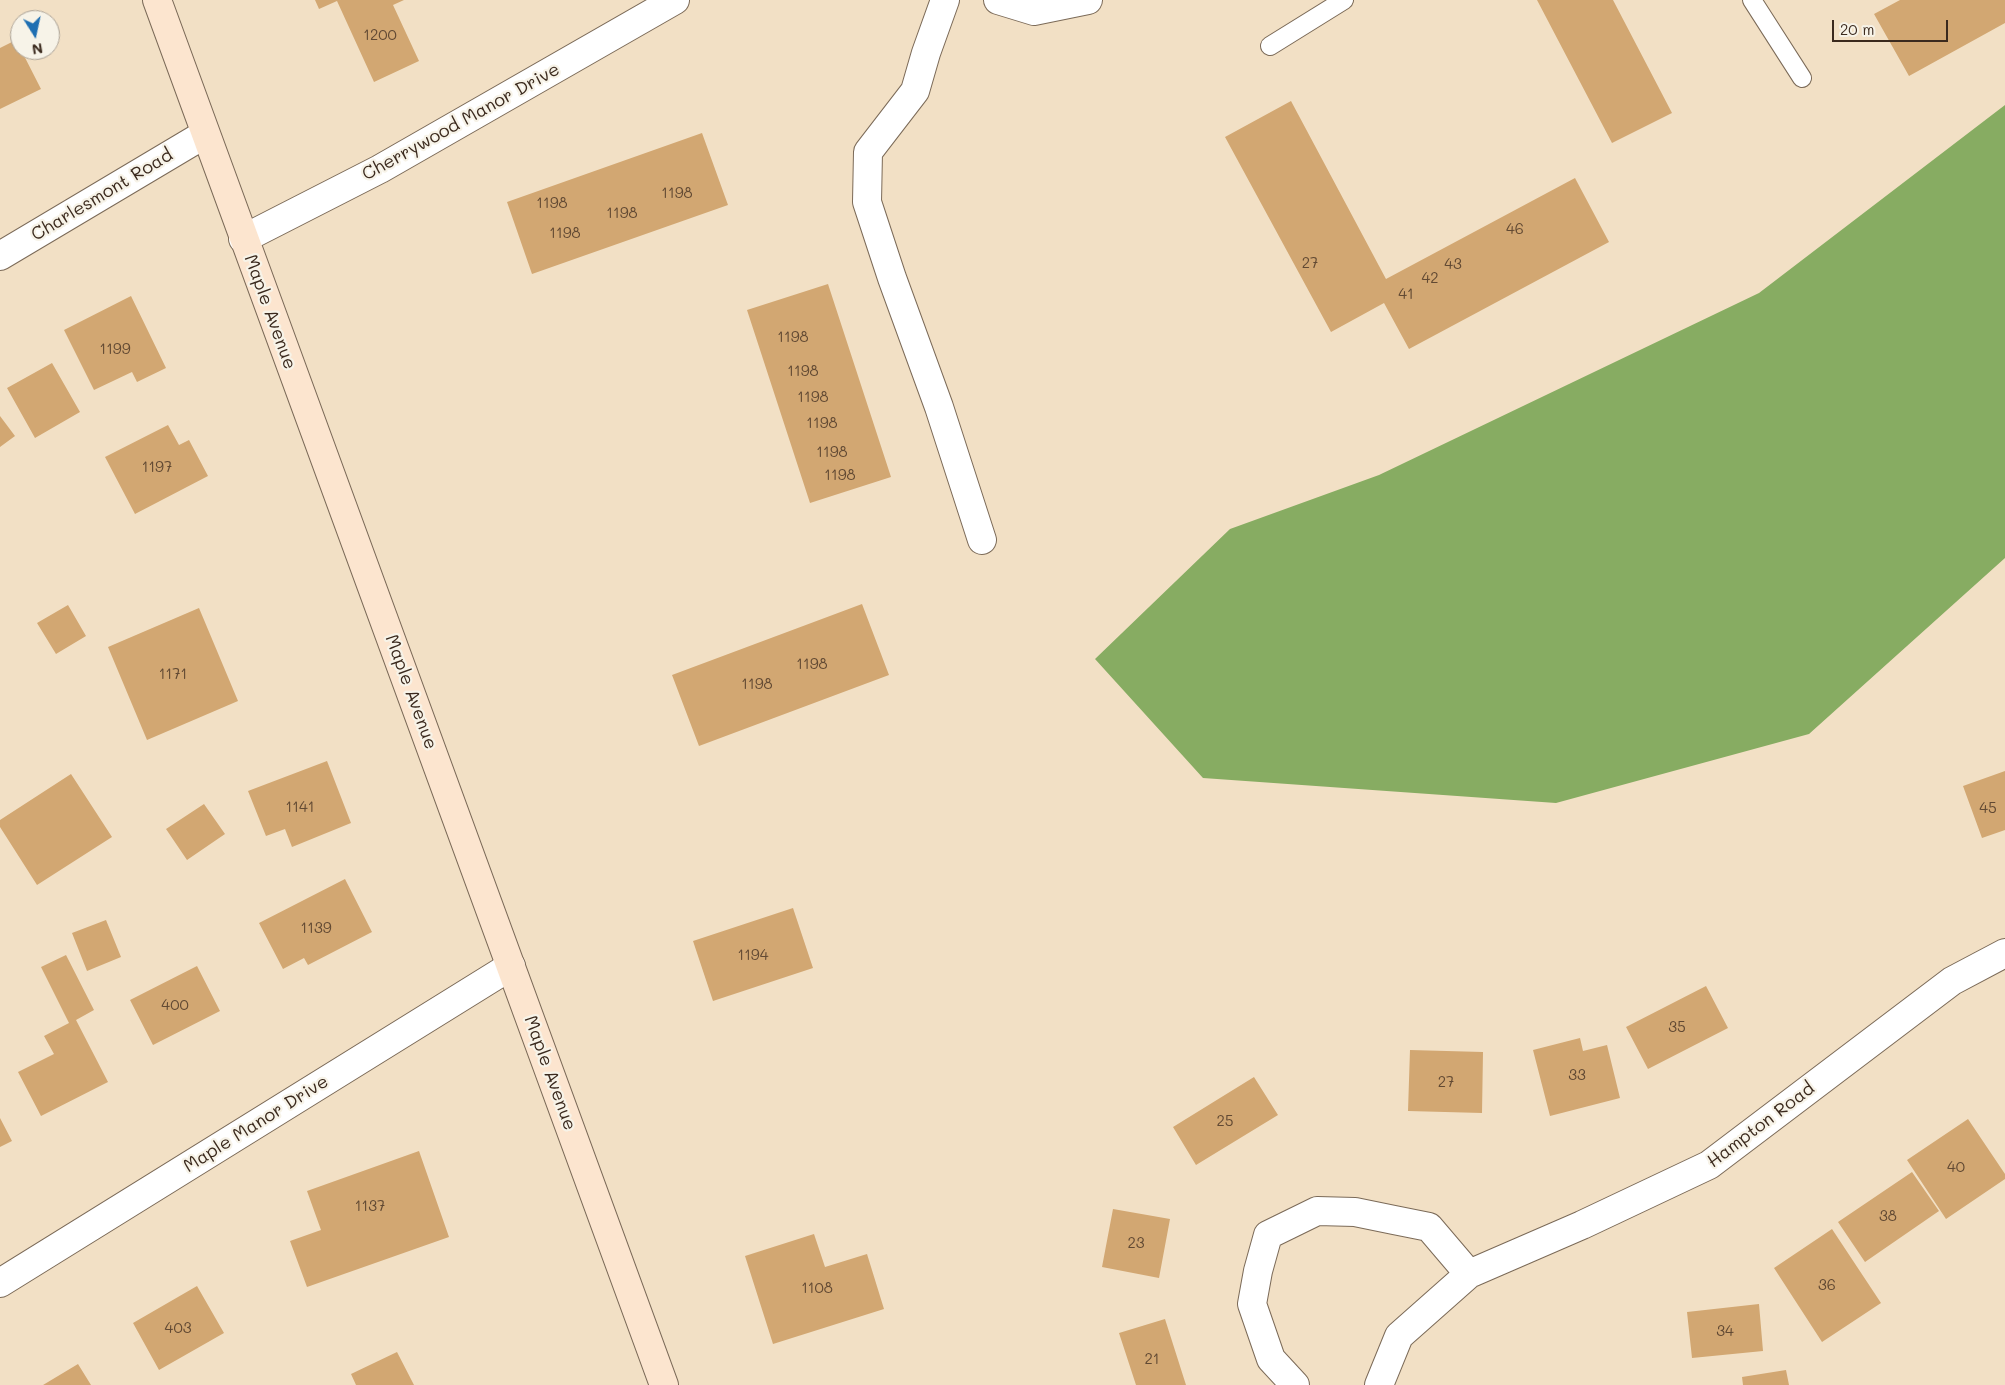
<!DOCTYPE html>
<html>
<head>
<meta charset="utf-8">
<style>
  body { margin:0 }
  #map { position:relative; width:2005px; height:1385px; overflow:hidden; background:#f2e0c5; font-family:Mali,sans-serif }
  canvas { display:block }
  .north { position:absolute; left:10px; top:10px; width:50px; height:50px; box-sizing:border-box; background:#f7f3e8; border:1px solid #aca397; border-radius:50%; rotate:170deg; font-size:14px; font-weight:700; line-height:20px; text-align:center; color:#3b2a1e }
  .north::after { content:''; display:block; margin:auto; width:18px; height:22px; background:#1f6fb2; clip-path:polygon(50% 0,100% 100%,50% 72%,0 100%) }
  .scale { position:absolute; left:1832px; top:20px; width:116px; height:22px; box-sizing:border-box; border:2px solid #3b2a1e; border-top:0; padding-left:6px; font-size:15px; line-height:18px; white-space:nowrap; color:#3b2a1e; -webkit-text-stroke:4px #f7f3e8; paint-order:stroke }
</style>
</head>
<body>
<div id="map">
<canvas width="2005" height="1385"></canvas>
<div class="north">N</div>
<div class="scale">20 m</div>
</div>
<script>
const c = document.querySelector('canvas').getContext('2d');
c.lineJoin = 'round';
function paint(path, color) { c.fillStyle = color; c.fill(path, 'evenodd'); }
const toPath = rows => new Path2D(rows.map(r => 'M' + r).join(''));
function strokePath(path, color, width, dash) { c.strokeStyle = color; c.lineWidth = width; c.lineCap = dash ? 'butt' : 'round'; c.setLineDash(dash || []); c.stroke(path); }
function label(font, color, halo, rows, align = 'center') {
  c.font = font + ' Mali,sans-serif'; c.lineWidth = 4.5; c.setLineDash([]); c.textBaseline = 'middle'; c.strokeStyle = halo; c.fillStyle = color; for (const [text, x, y, turn = 0] of rows) {
    c.save(); c.translate(x, y); c.rotate((+turn || 0) * Math.PI / 180); c.textAlign = isNaN(turn) ? turn : align; if (halo) c.strokeText(text, 0, 0); c.fillText(text, 0, 0); c.restore();
  }
}
paint(toPath([
  [2005,105,2005,558,1809,734,1556,803,1203,778,1095,659,1230,529,1379,475,1759,293]
]), '#87ac62');
paint(toPath([
  [315,0,404,0,393,5,419,61,374,82,337,1,319,9],
  [1537,0,1613,0,1672,113,1612,143],
  [1900,0,2005,0,2005,23,1909,76,1874,14],
  [16,40,41,89,0,109,0,48],
  [1291,101,1386,279,1575,178,1609,242,1409,349,1384,303,1331,332,1225,137],
  [702,133,728,205,532,274,507,202],
  [828,284,891,477,810,503,747,310],
  [131,296,166,368,137,382,132,372,94,390,64,330],
  [52,363,80,412,35,438,7,388],
  [0,416,15,436,0,447],
  [168,425,179,445,189,440,208,476,135,514,105,457],
  [862,604,889,675,699,746,672,675],
  [68,605,86,636,56,654,37,623],
  [199,608,238,701,147,740,108,647],
  [327,761,351,823,292,847,285,829,266,836,248,791],
  [2005,771,2005,830,1982,838,1963,786],
  [71,774,112,837,37,885,0,827,0,820],
  [204,804,225,834,187,860,166,829],
  [345,879,372,932,308,965,304,958,283,969,259,923],
  [793,908,813,968,713,1001,693,941],
  [106,920,121,957,87,971,72,933],
  [66,955,94,1010,76,1020,108,1082,41,1116,18,1072,54,1054,44,1036,69,1023,41,967],
  [197,966,220,1011,153,1045,130,1000],
  [1706,986,1728,1028,1648,1069,1626,1027],
  [1580,1038,1583,1051,1607,1045,1620,1098,1550,1116,1533,1050],
  [1410,1050,1483,1052,1482,1113,1408,1111],
  [1254,1077,1278,1115,1196,1165,1173,1127],
  [0,1118,12,1141,0,1147],
  [1968,1119,2005,1174,2005,1179,1946,1219,1907,1160],
  [419,1151,449,1237,307,1287,290,1241,321,1230,307,1191],
  [1912,1172,1939,1211,1865,1262,1838,1222],
  [1113,1209,1170,1219,1159,1278,1102,1267],
  [1832,1229,1881,1303,1822,1342,1774,1268],
  [814,1234,825,1267,867,1254,884,1309,773,1344,745,1256],
  [197,1286,224,1333,159,1370,133,1323],
  [1759,1304,1763,1351,1692,1358,1687,1312],
  [1165,1319,1186,1385,1136,1385,1119,1333],
  [397,1352,414,1385,356,1385,351,1374],
  [78,1364,91,1385,43,1385],
  [1786,1370,1789,1385,1743,1385,1742,1377]
]), '#d2a772');
const lane = toPath([
  [1752,0,1802,78],
  [1270,46,1344,0]
]);
const street = toPath([
  [945,0,926,53,915,91,868,152,867,202,892,278,939,407,982,540],
  [998,0,1034,11,1088,0],
  [243,239,380,169,675,0],
  [0,256,205,134],
  [0,1283,511,966],
  [1295,1385,1271,1359,1252,1304,1258,1271,1268,1235,1317,1211,1355,1212,1394,1220,1429,1227,1469,1274],
  [1379,1385,1399,1336,1469,1274,1582,1225,1709,1165,1952,981,2005,953]
]);
const secondary = toPath([
  [157,0,664,1385]
]);
strokePath(lane, '#7b6a58', 20);
strokePath(street, '#7b6a58', 30);
strokePath(secondary, '#7b6a58', 30);
strokePath(lane, '#fff', 18);
strokePath(street, '#fff', 28);
strokePath(secondary, '#fce5cf', 28);
label('15px', '#614933', null, [
  ["1200",380,35],
  ["1198",677,193],
  ["1198",552,203],
  ["1198",622,213],
  ["46",1515,229],
  ["1198",565,233],
  ["27",1310,263],
  ["43",1453,264],
  ["42",1430,278],
  ["41",1406,294],
  ["1198",793,337],
  ["1199",115,349],
  ["1198",803,371],
  ["1198",813,397],
  ["1198",822,423],
  ["1198",832,452],
  ["1197",157,467],
  ["1198",840,475],
  ["1198",812,664],
  ["1171",173,674],
  ["1198",757,684],
  ["1141",300,807],
  ["45",1988,808],
  ["1139",316,928],
  ["1194",753,955],
  ["400",175,1005],
  ["35",1677,1027],
  ["33",1577,1075],
  ["27",1446,1082],
  ["25",1225,1121],
  ["40",1956,1167],
  ["1137",370,1206],
  ["38",1888,1216],
  ["23",1136,1243],
  ["36",1827,1285],
  ["1108",817,1288],
  ["403",178,1328],
  ["34",1725,1331],
  ["21",1152,1359]
]);
label('18px', '#3b2a1e', '#f7f3e8', [
  ["Cherrywood Manor Drive",461,122,-29],
  ["Charlesmont Road",102,195,-31],
  ["Maple Avenue",270,312,70],
  ["Maple Avenue",411,692,70],
  ["Maple Avenue",550,1073,70],
  ["Maple Manor Drive",256,1124,-32],
  ["Hampton Road",1761,1125,-37]
]);
</script>
</body>
</html>
